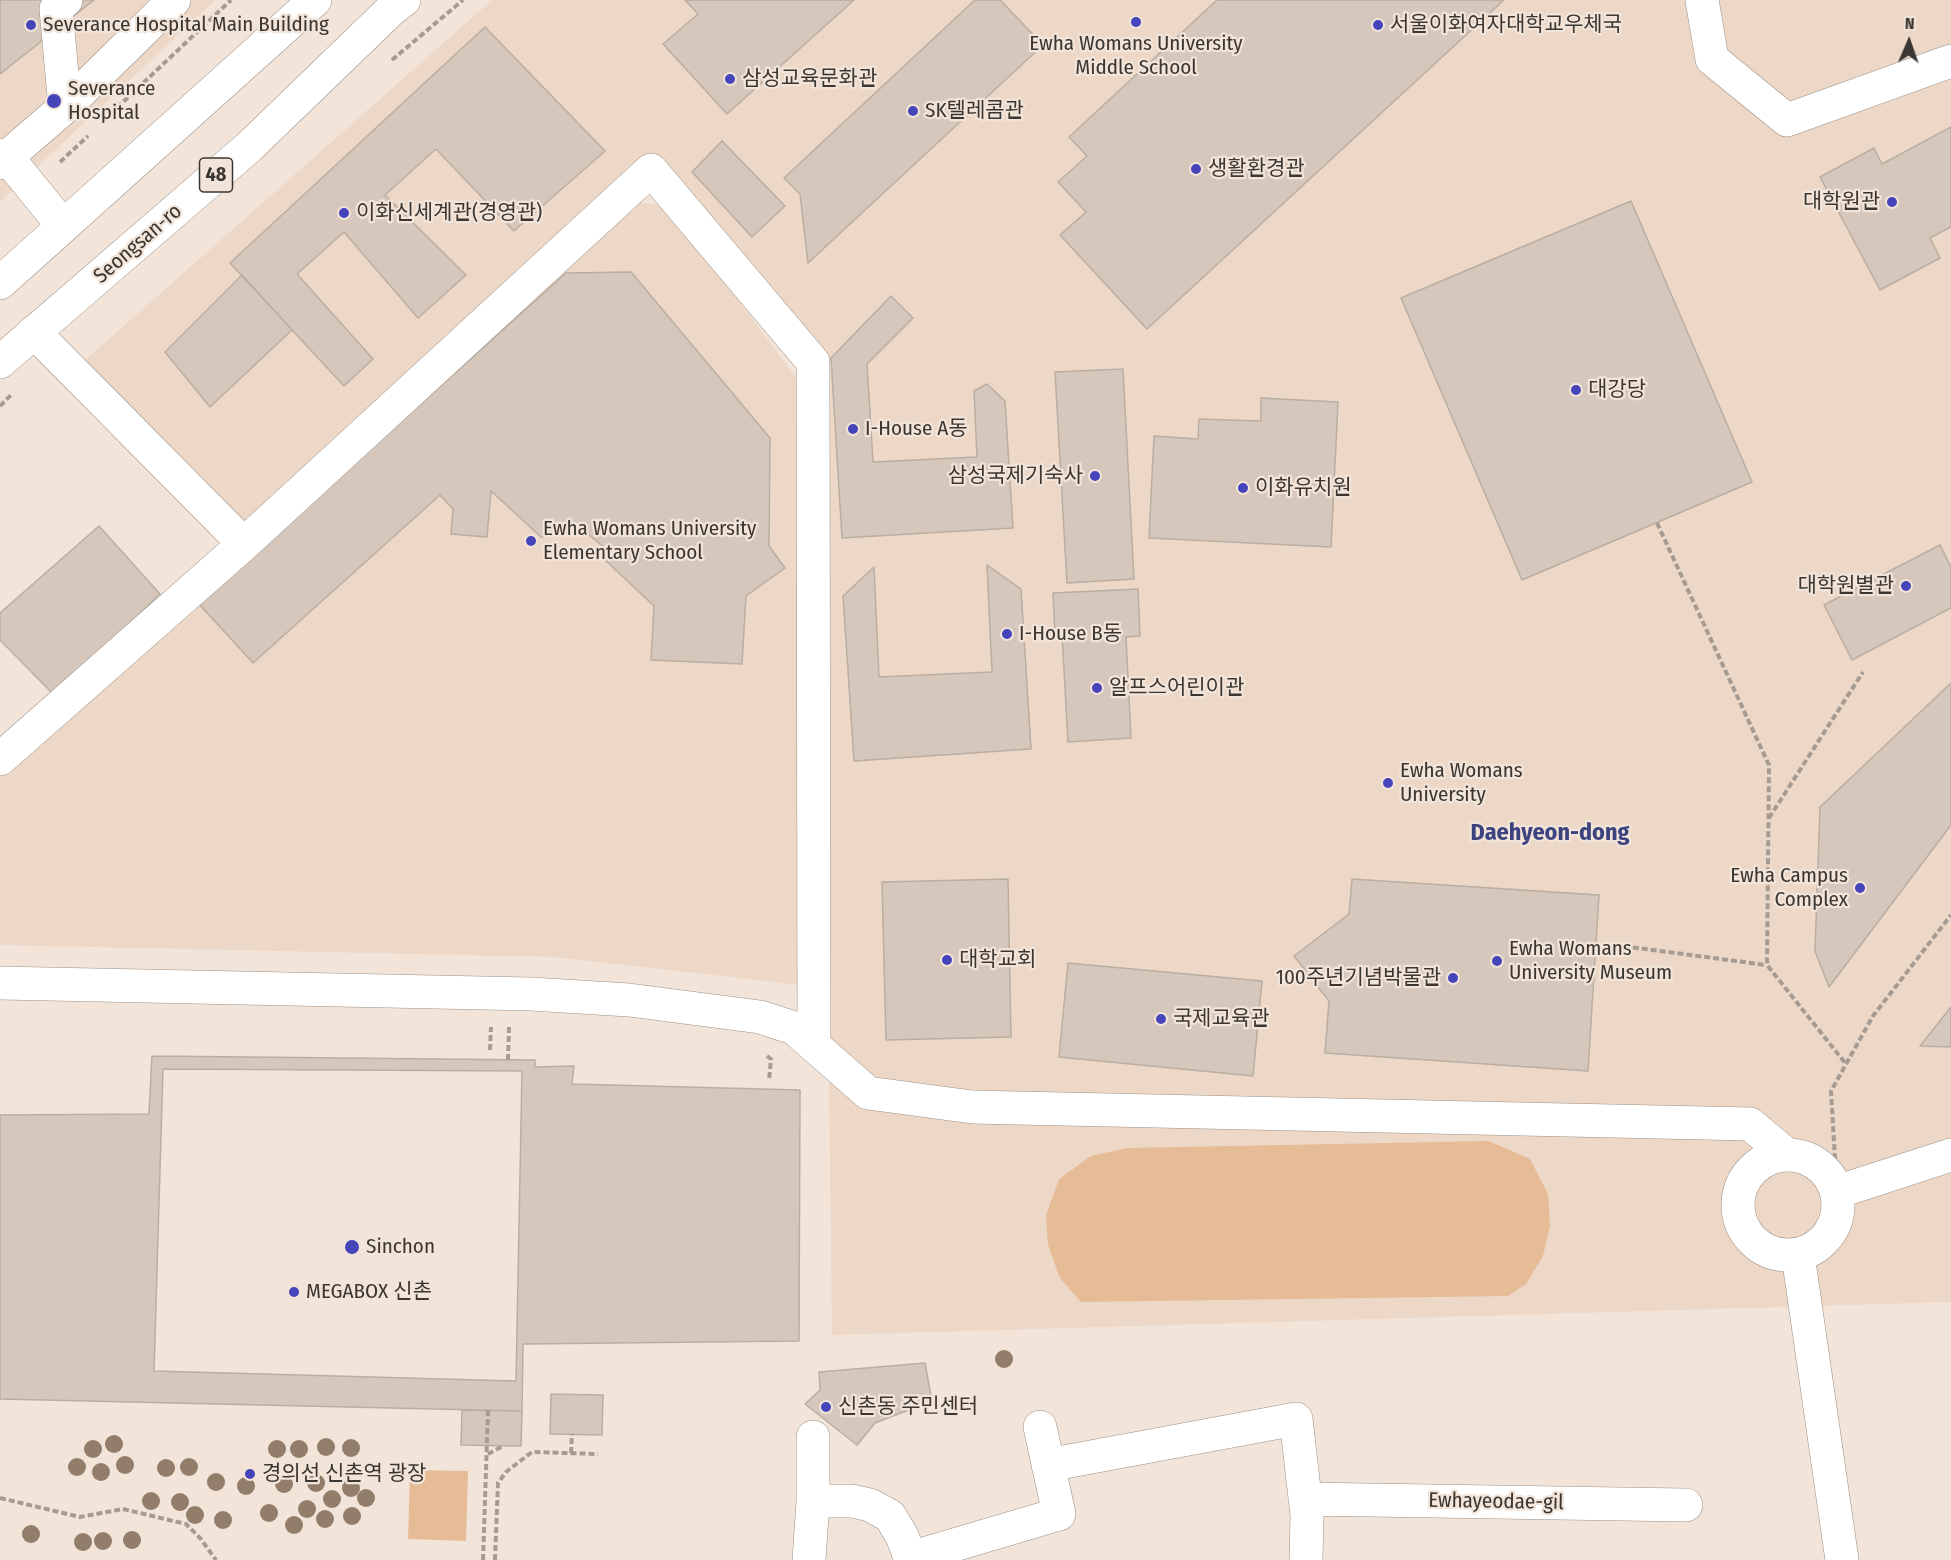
<!DOCTYPE html>
<html>
<head>
<meta charset="utf-8">
<style>
  body { margin:0 }
  #map { position:relative; width:1951px; height:1560px; overflow:hidden; background:#f2e4d8; font-family:"Fira Sans Condensed",sans-serif }
  canvas { display:block }
  .north { position:absolute; left:1879px; top:12px; width:60px; height:60px; -webkit-text-stroke:4px #f2e4d8; paint-order:stroke; rotate:2deg; font-size:16px; font-weight:700; line-height:24px; text-align:center; color:#3b3631 }
  .north::after { content:''; display:block; margin:auto; width:21px; height:27px; background:#3b3631; clip-path:polygon(50% 0,100% 100%,50% 72%,0 100%) }
</style>
</head>
<body>
<div id="map">
<canvas width="1951" height="1560"></canvas>
<div class="north">N</div>
</div>
<script>
const c = document.querySelector('canvas').getContext('2d');
c.lineJoin = 'round';
function paint(path, color) { c.fillStyle = color; c.fill(path, 'evenodd'); }
const toPath = rows => new Path2D(rows.map(r => 'M' + r).join(''));
function strokePath(path, color, width, dash) { c.strokeStyle = color; c.lineWidth = width; c.lineCap = dash ? 'butt' : 'round'; c.setLineDash(dash || []); c.stroke(path); }
function label(font, color, halo, rows, align = 'center') {
  c.font = font + ' "Fira Sans Condensed","Noto Sans KR",sans-serif'; c.lineWidth = 4.5; c.setLineDash([]); c.textBaseline = 'middle'; c.strokeStyle = halo; c.fillStyle = color; for (const [text, x, y, turn = 0] of rows) {
    c.save(); c.translate(x, y); c.rotate((+turn || 0) * Math.PI / 180); c.textAlign = isNaN(turn) ? turn : align; if (halo) c.strokeText(text, 0, 0); c.fillText(text, 0, 0); c.restore();
  }
}
paint(toPath([
  [0,0,215,0,0,202],
  [492,0,1951,0,1951,1302,832,1335,821,358,654,157,250,526,84,361],
  [627,201,669,206,796,378,800,985,555,957,0,945,0,775]
]), '#edd8c7');
paint(toPath([
  [1489,1141,1530,1159,1548,1194,1550,1226,1543,1256,1526,1284,1508,1296,1081,1302,1060,1278,1048,1245,1046,1215,1059,1179,1091,1156,1127,1148],
  [410,1470,468,1471,466,1541,408,1539]
]), '#e6bc97');
const building = toPath([
  [0,0,94,0,0,74,0,0],
  [685,0,854,0,727,114,663,44,698,14,685,0],
  [975,0,1000,0,1043,45,808,263,800,194,784,178,975,0],
  [1217,0,1504,0,1147,329,1060,235,1086,212,1058,182,1087,156,1069,137,1217,0],
  [485,27,605,151,514,231,436,149,385,195,466,275,418,318,344,232,297,274,373,359,344,386,230,263,485,27],
  [1951,127,1951,227,1930,238,1940,258,1880,290,1820,177,1874,148,1882,164,1951,127],
  [722,141,785,206,752,237,692,172,722,141],
  [1631,201,1752,482,1522,580,1401,298,1631,201],
  [631,272,770,438,769,546,785,568,746,596,742,664,651,660,654,606,605,560,613,555,587,533,541,537,491,491,487,537,451,534,453,509,440,495,253,663,199,604,566,273,631,272],
  [242,275,292,330,210,407,165,352,242,275],
  [891,296,913,318,867,364,873,462,977,457,974,391,987,384,1005,401,1013,528,842,538,831,358,891,296],
  [1123,369,1134,579,1067,583,1055,372,1123,369],
  [1261,398,1338,402,1331,547,1149,538,1154,436,1198,439,1199,419,1261,421,1261,398],
  [99,526,160,594,55,696,0,640,0,613,99,526],
  [1940,545,1951,567,1951,608,1852,660,1824,605,1940,545],
  [987,565,1021,589,1031,749,854,761,843,596,874,567,879,677,992,672,987,565],
  [1138,589,1140,636,1126,637,1131,738,1068,742,1062,635,1055,635,1053,593,1138,589],
  [1951,683,1951,825,1829,987,1815,951,1820,807,1951,683],
  [1008,879,1011,1037,886,1040,882,882,1008,879],
  [1352,879,1599,895,1588,1071,1325,1053,1329,1001,1294,956,1349,914,1352,879],
  [1068,963,1262,981,1253,1076,1059,1057,1068,963],
  [1951,1007,1951,1047,1920,1046,1951,1007],
  [152,1056,535,1060,535,1067,574,1066,572,1084,800,1090,799,1341,523,1344,522,1411,0,1399,0,1115,149,1114,152,1056],
  [163,1069,522,1071,516,1381,154,1371,163,1069],
  [925,1363,932,1401,875,1423,857,1445,805,1404,820,1390,819,1372,925,1363],
  [551,1394,603,1395,602,1435,550,1434,551,1394],
  [462,1410,522,1411,521,1446,461,1445,462,1410]
]);
paint(building, '#d5c7bb');
strokePath(building, '#baada1', 1.5);
const minor = toPath([
  [1702,0,1712,59,1787,120,1951,61],
  [65,107,56,9,66,0],
  [0,155,7,157,63,226],
  [0,163,65,107,174,0],
  [34,332,244,544],
  [0,759,244,544,651,170,813,362,814,1046],
  [0,983,531,994,629,1000,760,1017,794,1028,868,1093,972,1107,1750,1124,1787,1155],
  '1738 1205a50 50 0 1 1 100 0a50 50 0 1 1-100 0Z',
  [1837,1192,1951,1155],
  [1798,1255,1842,1560],
  [1048,1465,1296,1419,1307,1515,1306,1560],
  [1305,1499,1686,1505],
  [813,1501,852,1501,870,1505,890,1516,902,1536,911,1560],
  [910,1558,1059,1514,1040,1427],
  [809,1560,813,1501,813,1437]
]);
const major = toPath([
  [0,283,315,0],
  [0,362,249,147,391,10,404,0]
]);
strokePath(minor, '#9d9085', 34);
strokePath(major, '#9d9085', 34);
strokePath(toPath([
  [392,60,463,0],
  [104,120,231,0],
  [60,162,88,136],
  [0,406,12,394],
  [1657,523,1769,765,1767,965,1846,1064],
  [1769,818,1863,672],
  [1615,945,1766,965],
  [490,1050,491,1027],
  [767,1056,771,1059,769,1081],
  [508,1060,509,1027],
  [1835,1159,1831,1091,1873,1016,1951,915],
  [571,1453,572,1434],
  [488,1454,503,1446],
  [0,1498,80,1517,123,1509,186,1524,200,1538,216,1560],
  [483,1560,488,1410],
  [495,1560,498,1483,506,1472,532,1452,598,1454]
]), '#a59b92', 4, [6, 3]);
strokePath(minor, '#fff', 33);
strokePath(major, '#fff', 33);
c.fillStyle = '#917d69';
for (const [x, y] of [
  [1004,1359],
  [114,1444],
  [326,1447],
  [351,1448],
  [93,1449],
  [277,1449],
  [299,1449],
  [125,1465],
  [77,1467],
  [189,1467],
  [166,1468],
  [101,1472],
  [216,1482],
  [316,1483],
  [284,1484],
  [246,1486],
  [351,1488],
  [366,1498],
  [332,1499],
  [151,1501],
  [180,1502],
  [307,1509],
  [269,1513],
  [195,1515],
  [352,1516],
  [325,1519],
  [223,1520],
  [294,1525],
  [31,1534],
  [132,1540],
  [103,1541],
  [83,1542]
]) { c.beginPath(); c.arc(x, y, 9, 0, 2 * Math.PI); c.fill(); }
for (const [x, y, r, color] of [
  [1136,22,6,"#4544ba"],
  [31,25,6,"#4544ba"],
  [1378,25,6,"#4544ba"],
  [730,79,6,"#4544ba"],
  [54,101,8,"#4544ba"],
  [913,111,6,"#4544ba"],
  [1196,169,6,"#4544ba"],
  [1892,202,6,"#4544ba"],
  [344,213,6,"#4544ba"],
  [1576,390,6,"#4544ba"],
  [853,429,6,"#4544ba"],
  [1095,476,6,"#4544ba"],
  [1243,488,6,"#4544ba"],
  [531,541,6,"#4544ba"],
  [1906,586,6,"#4544ba"],
  [1007,634,6,"#4544ba"],
  [1097,688,6,"#4544ba"],
  [1388,783,6,"#4544ba"],
  [1860,888,6,"#4544ba"],
  [947,960,6,"#4544ba"],
  [1497,961,6,"#4544ba"],
  [1453,978,6,"#4544ba"],
  [1161,1019,6,"#4544ba"],
  [352,1247,8,"#4544ba"],
  [294,1292,6,"#4544ba"],
  [826,1407,6,"#4544ba"],
  [250,1474,6,"#4544ba"]
]) { const dot = new Path2D(); dot.arc(x, y, r, 0, 2 * Math.PI); c.fillStyle = color; c.fill(dot); strokePath(dot, '#f2e4d8', 2); }
for (const [x, y, w] of [
  [216,175,33]
]) { const box = new Path2D(); box.roundRect(x - w / 2, y - 17, w, 34, 4.5); c.fillStyle = '#f2e4d8'; c.fill(box); strokePath(box, '#3b3631', 1.5); }
label('bold 20px', '#3b3631', null, [
  ["48",216,175]
]);
label('21px', '#3b3631', '#f2e4d8', [
  ["Severance Hospital Main Building",43,25],
  ["서울이화여자대학교우체국",1390,25],
  ["Ewha Womans University",1136,44,"center"],
  ["Middle School",1136,68,"center"],
  ["삼성교육문화관",742,79],
  ["Severance",68,89],
  ["Hospital",68,113],
  ["SK텔레콤관",925,111],
  ["생활환경관",1208,169],
  ["대학원관",1880,202,"right"],
  ["이화신세계관(경영관)",356,213],
  ["대강당",1588,390],
  ["I-House A동",865,429],
  ["삼성국제기숙사",1083,476,"right"],
  ["이화유치원",1255,488],
  ["Ewha Womans University",543,529],
  ["Elementary School",543,553],
  ["대학원별관",1894,586,"right"],
  ["I-House B동",1019,634],
  ["알프스어린이관",1109,688],
  ["Ewha Womans",1400,771],
  ["University",1400,795],
  ["Ewha Campus",1848,876,"right"],
  ["Complex",1848,900,"right"],
  ["Ewha Womans",1509,949],
  ["University Museum",1509,973],
  ["대학교회",959,960],
  ["100주년기념박물관",1441,978,"right"],
  ["국제교육관",1173,1019],
  ["Sinchon",366,1247],
  ["MEGABOX 신촌",306,1292],
  ["신촌동 주민센터",838,1407],
  ["경의선 신촌역 광장",262,1474]
], 'left');
label('21px', '#3b3631', '#f2e4d8', [
  ["Seongsan-ro",138,244,-41],
  ["Ewhayeodae-gil",1496,1502,1]
]);
label('bold 24px', '#3d437f', '#f2e4d8', [
  ["Daehyeon-dong",1550,833]
]);
</script>
</body>
</html>
